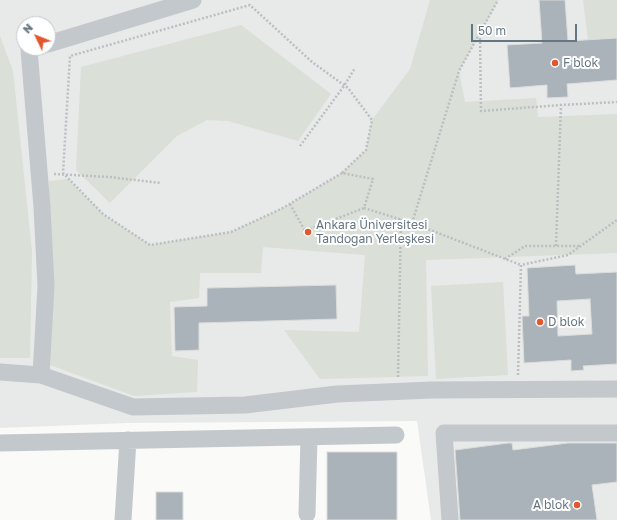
<!DOCTYPE html>
<meta charset="utf-8">
<style>
body{margin:0}
#map{position:relative;width:617px;height:520px;overflow:hidden;background:#fafaf8;font-family:"Golos Text",sans-serif}
canvas{display:block}
.north{position:absolute;left:16px;top:16px;width:40px;height:40px;box-sizing:border-box;background:#fff;border:1px solid #c1c8cd;border-radius:50%;rotate:313deg;font-size:11px;font-weight:700;line-height:16px;text-align:center;color:#657683}
.north::after{content:'';display:block;margin:auto;width:14px;height:18px;background:#e4572e;clip-path:polygon(50% 0,100% 100%,50% 72%,0 100%)}
.scale{position:absolute;left:471px;top:24px;width:106px;height:18px;box-sizing:border-box;border:2px solid #657683;border-top:0;padding-left:5px;font-size:12px;line-height:14px;white-space:nowrap;color:#657683;-webkit-text-stroke:3px #fff;paint-order:stroke}
</style>
<div id="map">
<canvas width="617" height="520"></canvas>
<div class="north">N</div>
<div class="scale">50 m</div>
</div>
<script>
const c = document.querySelector('canvas').getContext('2d');
c.lineJoin = 'round';
function paint(path, color) { c.fillStyle = color; c.fill(path, 'evenodd'); }
const toPath = rows => new Path2D(rows.map(r => 'M' + r).join(''));
function trace(path, color, width, dash) { c.strokeStyle = color; c.lineWidth = width; c.lineCap = dash ? 'butt' : 'round'; c.setLineDash(dash || []); c.stroke(path); }
function write(font, color, halo, rows, align = 'center') {
  c.font = font + ' "Golos Text",sans-serif'; c.lineWidth = 4; c.setLineDash([]); c.textBaseline = 'middle'; c.strokeStyle = halo; c.fillStyle = color; for (const [text, x, y, turn = 0] of rows) {
    c.save(); c.translate(x, y); c.rotate((+turn || 0) * Math.PI / 180); c.textAlign = isNaN(turn) ? turn : align; if (halo) c.strokeText(text, 0, 0); c.fillText(text, 0, 0); c.restore();
  }
}
paint(toPath([
 [0,0,617,0,617,520,431,520,417,421,128,423,0,428],
 [24,24,48,24,48,48,24,48]
]), '#e8e9e9');
paint(toPath([
 [430,0,498,0,459,71,465,102,536,98,538,117,617,114,617,253,426,260,428,376,320,379,284,330,359,332,365,255,263,247,261,273,200,273,199,298,170,302,172,356,198,360,197,392,134,396,50,365,49,181,68,179,103,214,150,245,231,232,281,209,342,173,366,150,372,120,410,69],
 [583,0,617,0,617,38,588,40],
 [241,25,331,94,298,141,228,121,207,120,177,136,110,203,76,170,81,67],
 [0,36,13,71,32,251,30,358,0,358],
 [503,282,508,375,436,379,431,286]
]), '#dadfd7');
const building = toPath([
 [539,0,565,0,568,41,617,38,617,80,567,84,568,97,547,98,547,85,510,88,507,45,542,43,539,0],
 [575,265,576,274,617,272,617,364,583,366,584,370,571,371,571,360,524,363,522,316,529,316,527,268,575,265],
 [590,299,592,334,558,336,557,301,590,299],
 [336,285,337,319,199,323,199,350,175,351,174,307,207,306,207,288,336,285],
 [508,443,512,443,513,450,568,443,617,443,617,482,592,485,597,520,460,520,455,450,508,443],
 [327,452,397,452,397,520,327,520,327,452],
 [156,492,183,492,183,520,156,520,156,492]
]);
paint(building, '#aab3b9');
trace(building, '#dcdcda', 1);
trace(toPath([
 [480,34,481,111,561,105],
 [300,146,344,86,355,68],
 [342,173,281,209,231,232,150,245,103,214,63,173,70,56,250,5,312,62,348,88,372,120,366,150,342,173,373,179,364,208,412,223,521,265],
 [54,174,109,177,161,183],
 [290,204,305,231,364,208],
 [412,223,459,71,498,0],
 [556,246,561,105,617,102],
 [505,259,525,246,581,246],
 [518,375,521,265,568,255,617,220],
 [398,377,401,219]
]), '#bbbfc2', 2.5, [2, 2]);
trace(toPath([
 [48,44,193,0],
 [34,48,29,50,42,207,46,286,41,375],
 [0,372,41,375,133,407,245,405,337,394,432,390,617,389],
 [0,443,396,435],
 [307,514,309,437],
 [123,520,128,440],
 [450,520,444,433,617,433]
]), '#c3c8cc', 17);
for (const [x, y, r, color] of [
 [555,63,4,"#e4572e"],
 [308,232,4,"#e4572e"],
 [540,322,4,"#e4572e"],
 [577,505,4,"#e4572e"]
]) { const dot = new Path2D(); dot.arc(x, y, r, 0, 2 * Math.PI); c.fillStyle = color; c.fill(dot); trace(dot, '#fff', 1.5); }
write('12px', '#657683', '#fff', [
 ["F blok",563,63],
 ["Ankara Üniversitesi",316,225],
 ["Tandoğan Yerleşkesi",316,239],
 ["D blok",548,322],
 ["A blok",569,505,"right"]
], 'left');
</script>
